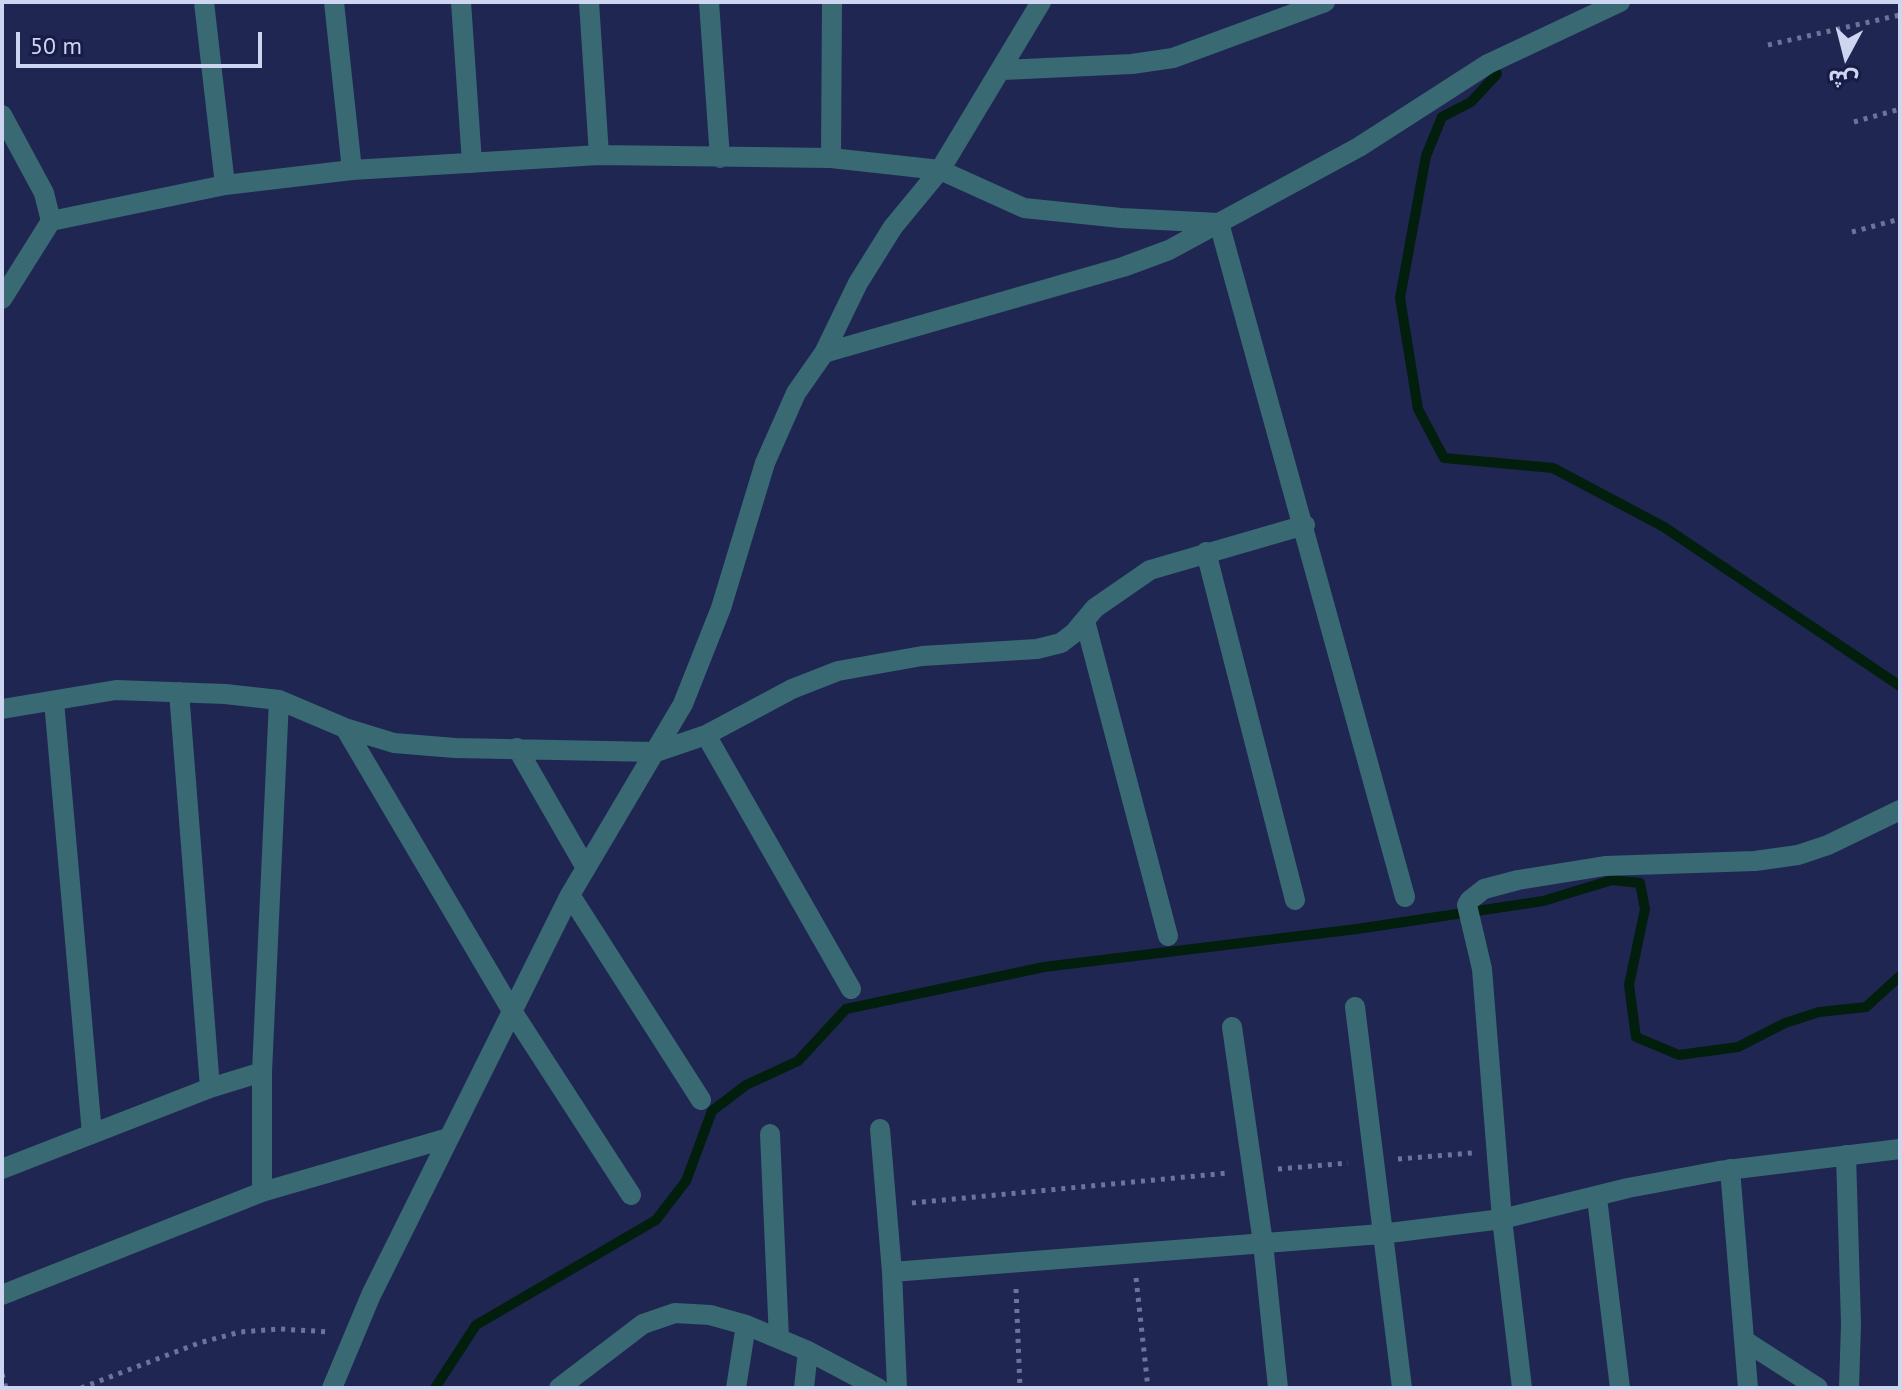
<!DOCTYPE html>
<meta charset="utf-8">
<style>
body{margin:0}
#map{position:relative;width:1902px;height:1390px;overflow:hidden;background:#202652;font-family:"PT Sans","Noto Sans Arabic",sans-serif}
canvas{display:block}
.frame{position:absolute;inset:0;border:4px solid #ced5f1;pointer-events:none}
.north{position:absolute;left:1806px;top:16px;width:80px;height:80px;-webkit-text-stroke:6px #171c46;paint-order:stroke;rotate:187deg;font-size:22px;font-weight:700;line-height:32px;text-align:center;color:#ced5f1}
.north::after{content:'';display:block;margin:auto;width:28px;height:36px;background:#ced5f1;clip-path:polygon(50% 0,100% 100%,50% 72%,0 100%)}
.scale{position:absolute;left:16px;top:32px;width:246px;height:36px;box-sizing:border-box;border:4px solid #ced5f1;border-top:0;padding-left:10px;font-size:24px;line-height:28px;white-space:nowrap;color:#ced5f1;-webkit-text-stroke:6px #171c46;paint-order:stroke}
</style>
<div id="map">
<canvas width="1902" height="1390"></canvas>
<div class="frame"></div>
<div class="north">ش</div>
<div class="scale">50 m</div>
</div>
<script>
const c = document.querySelector('canvas').getContext('2d');
c.lineJoin = 'round';
const toPath = rows => new Path2D(rows.map(r => 'M' + r).join(''));
function trace(path, color, width, dash) { c.strokeStyle = color; c.lineWidth = width; c.lineCap = dash ? 'butt' : 'round'; c.setLineDash(dash || []); c.stroke(path); }
trace(toPath([
 [1497,74,1471,102,1442,117,1426,156,1400,298,1418,409,1444,458,1553,468,1664,527,1900,686],
 [435,1388,476,1325,656,1220,686,1181,712,1111,746,1085,798,1061,846,1009,1044,967,1357,929,1543,901,1612,880,1640,883,1645,909,1629,985,1636,1037,1679,1055,1738,1047,1785,1023,1819,1012,1866,1007,1900,976]
]), '#021e0d', 10);
trace(toPath([
 [1768,45,1900,15],
 [1854,122,1900,109],
 [1852,232,1900,219],
 [1398,1159,1472,1153],
 [1278,1169,1348,1163],
 [912,1203,1228,1173],
 [1136,1278,1148,1388],
 [1016,1289,1020,1388],
 [2,1374,6,1388],
 [81,1388,199,1343,240,1332,280,1329,330,1332]
]), '#6e7499', 5, [4, 6]);
trace(toPath([
 [204,2,225,185],
 [334,2,352,170],
 [461,2,472,163],
 [589,2,599,155],
 [709,2,720,158],
 [1003,70,1132,64,1173,58,1325,2],
 [2,115,44,193,51,221,2,299],
 [831,158,832,2],
 [51,221,225,185,352,170,599,155,831,158,940,170,1024,208,1121,218,1219,223,1405,897],
 [824,353,1123,267,1169,250,1359,147,1488,64,1620,2],
 [1206,552,1295,900],
 [1085,621,1168,936],
 [179,692,210,1088],
 [54,701,92,1134],
 [2,709,116,690,225,694,279,700,345,728,394,743,455,748,656,752,706,735,792,689,838,671,922,656,1037,649,1061,643,1074,633,1095,608,1150,570,1305,525],
 [345,728,512,1011,631,1195],
 [706,735,851,989],
 [517,748,586,868],
 [570,895,701,1100],
 [1355,1007,1402,1388],
 [1232,1027,1263,1243,1278,1388],
 [262,1072,279,700],
 [880,1129,892,1272],
 [770,1134,779,1339],
 [1846,1155,1851,1324,1849,1388],
 [2,1169,210,1088,262,1072,262,1192],
 [1730,1169,1748,1388],
 [1597,1198,1620,1388],
 [2,1295,262,1192,448,1138],
 [1745,1341,1818,1388],
 [332,1388,371,1295,570,895,683,704,721,608,765,463,796,393,824,353,858,283,893,227,940,170,1041,2],
 [559,1388,643,1324,675,1313,710,1315,746,1325,808,1351,878,1388],
 [736,1388,746,1325],
 [804,1388,808,1351],
 [897,1388,892,1272,1381,1234,1502,1219,1628,1188,1719,1171,1900,1149],
 [1522,1388,1502,1219,1482,969,1467,905,1470,900,1484,889,1518,880,1605,866,1755,861,1798,855,1828,845,1900,810]
]), '#396973', 20);
</script>
